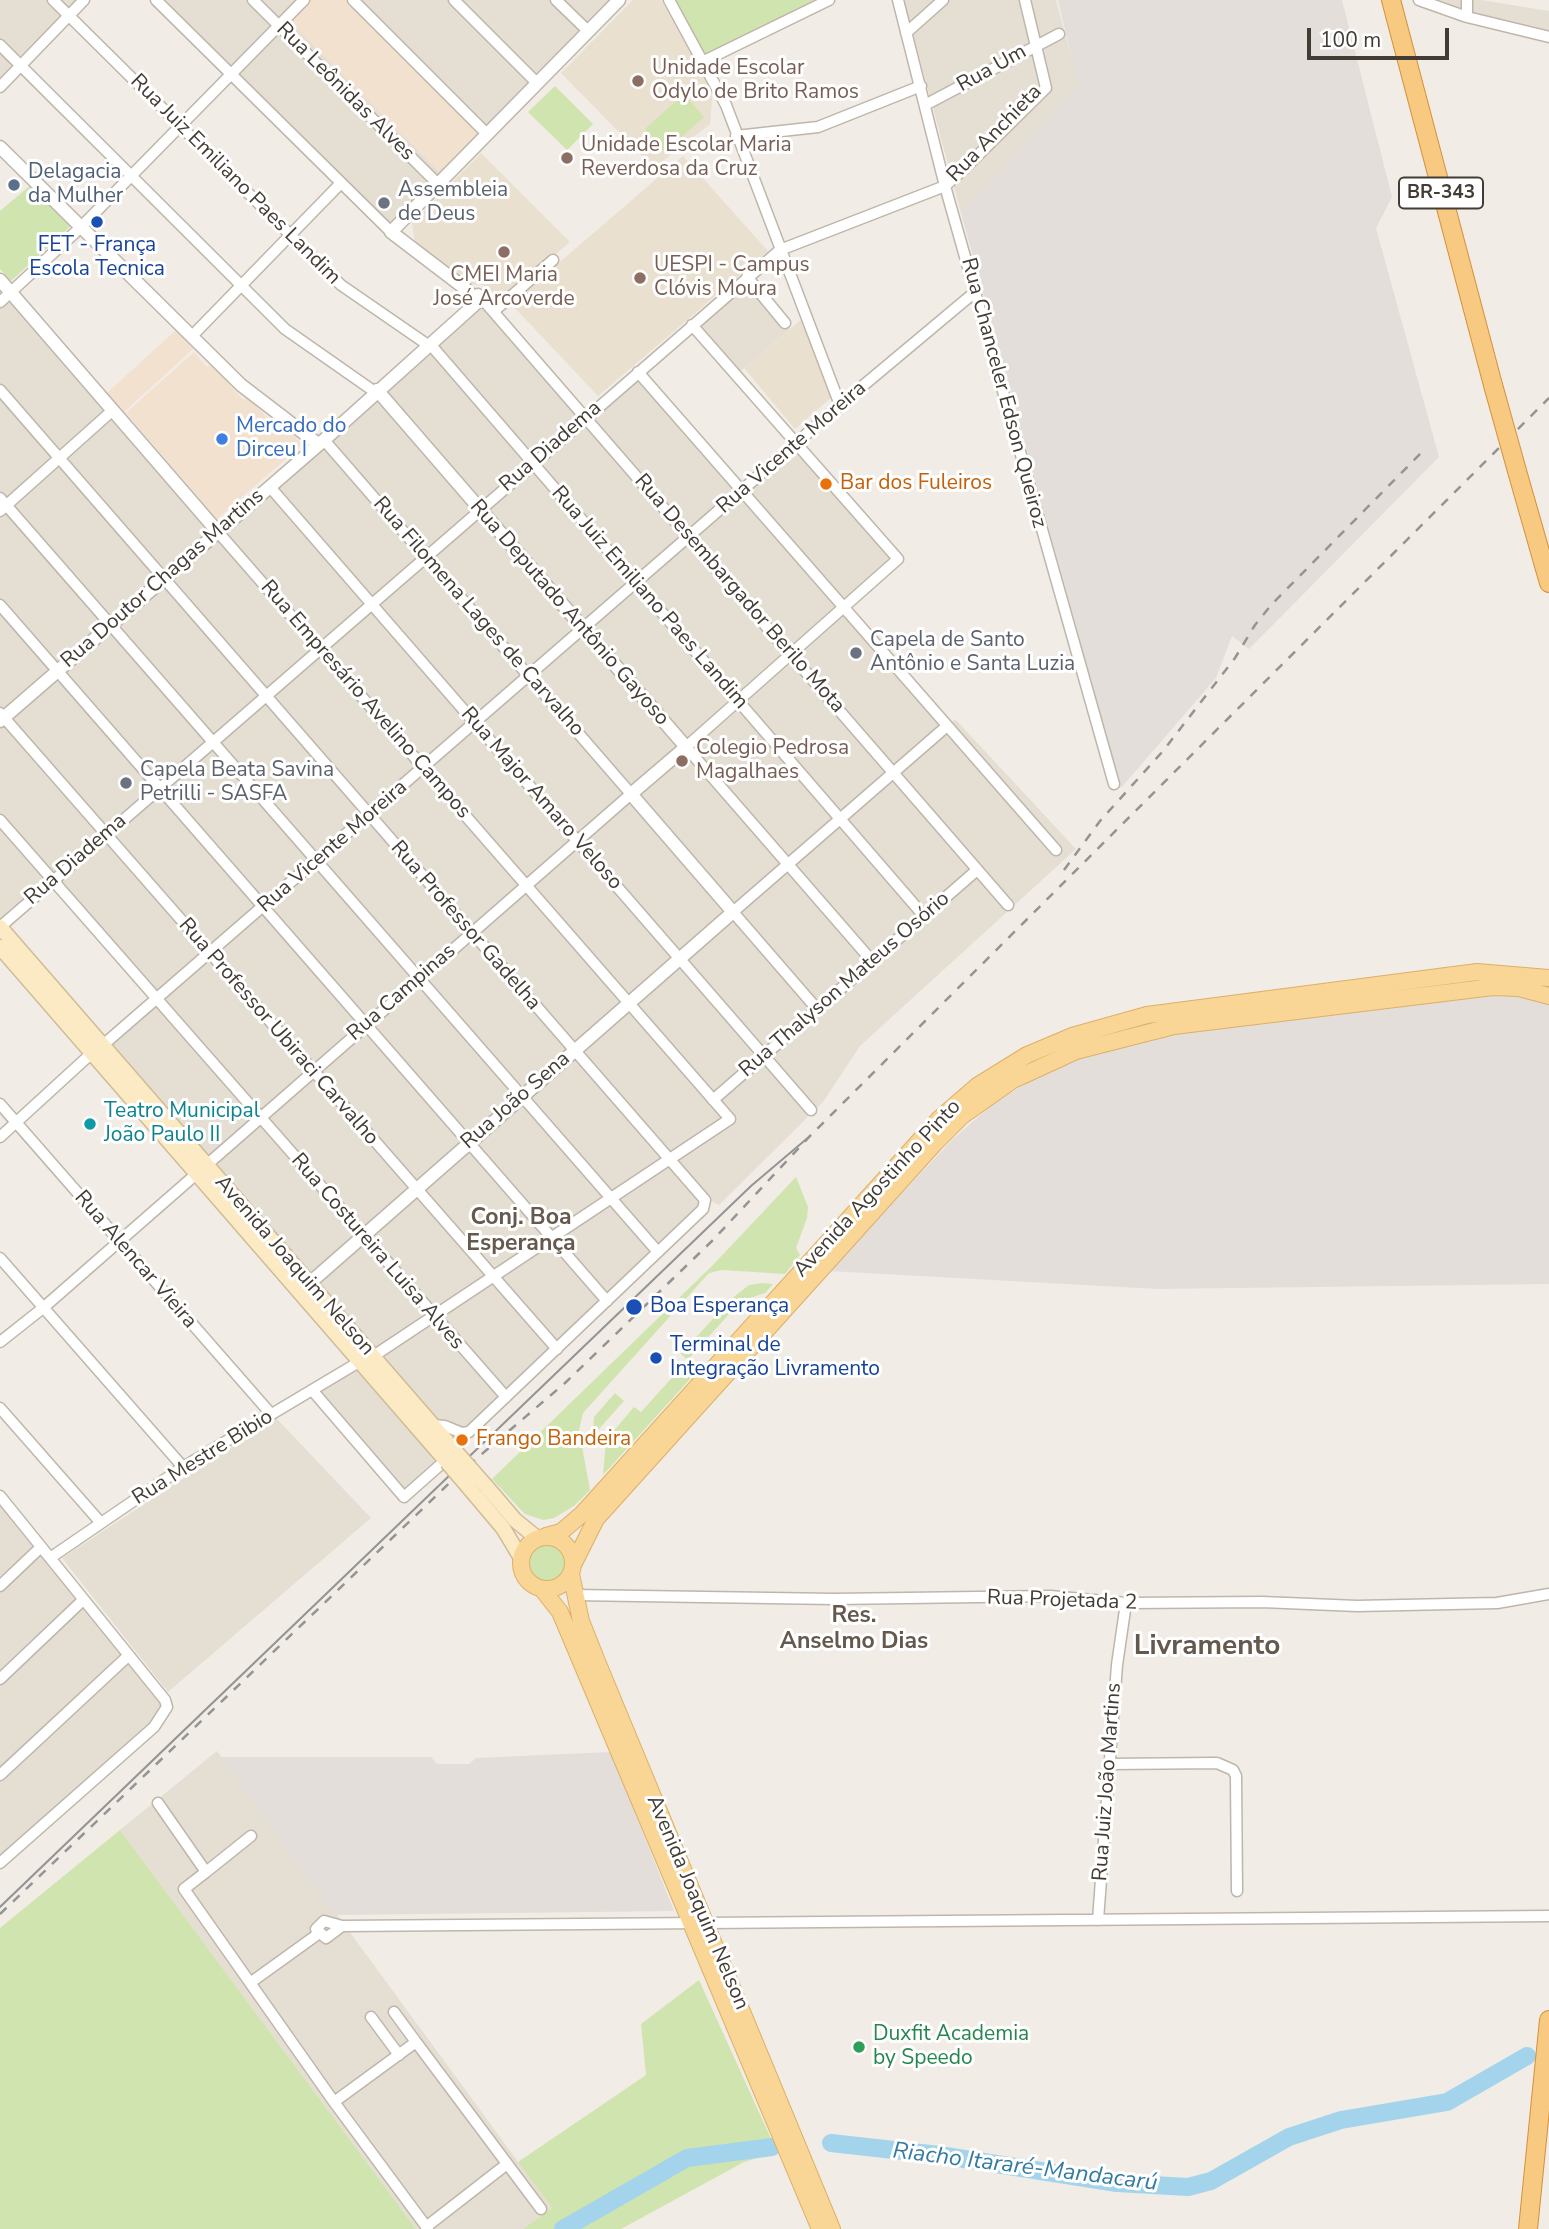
<!DOCTYPE html>
<meta charset="utf-8">
<style>
body{margin:0}
#map{position:relative;width:1549px;height:2229px;overflow:hidden;background:#f1ece5;font-family:"Nunito Sans",sans-serif}
canvas{display:block}
.scale{position:absolute;left:1307px;top:28px;width:142px;height:32px;box-sizing:border-box;border:4px solid #433c35;border-top:0;padding-left:9px;font-size:21px;line-height:24px;white-space:nowrap;color:#433c35;-webkit-text-stroke:5px #fff;paint-order:stroke}
</style>
<div id="map">
<canvas width="1549" height="2229"></canvas>
<div class="scale">100 m</div>
</div>
<script>
const c = document.querySelector('canvas').getContext('2d');
c.lineJoin = 'round';
function paint(path, color) { c.fillStyle = color; c.fill(path, 'evenodd'); }
const toPath = rows => new Path2D(rows.map(r => 'M' + r).join(''));
function trace(path, color, width, dash) { c.strokeStyle = color; c.lineWidth = width; c.lineCap = dash ? 'butt' : 'round'; c.setLineDash(dash || []); c.stroke(path); }
function write(font, color, halo, rows, align = 'center') {
  c.font = font + ' "Nunito Sans",sans-serif'; c.lineWidth = 6; c.setLineDash([]); c.textBaseline = 'middle'; c.strokeStyle = halo; c.fillStyle = color; for (const [text, x, y, turn = 0] of rows) {
    c.save(); c.translate(x, y); c.rotate((+turn || 0) * Math.PI / 180); c.textAlign = isNaN(turn) ? turn : align; if (halo) c.strokeText(text, 0, 0); c.fillText(text, 0, 0); c.restore();
  }
}
paint(toPath([
 [0,0,84,0,0,87],
 [156,0,619,0,391,232],
 [904,0,1056,0,1079,85,961,213],
 [1423,0,1481,0,1549,11,1549,40,1426,9],
 [747,277,790,329,736,375,692,325],
 [0,280,218,532,482,298,585,416,638,372,742,491,796,444,898,559,844,607,948,725,955,719,1076,849,860,1046,823,1102,719,1205,704,1197,705,1200,469,1432,432,1425,103,1045,156,999,53,881,0,927],
 [359,1362,447,1462,404,1497,312,1390],
 [276,1418,371,1518,168,1692,62,1558],
 [0,1496,165,1700,166,1713,0,1863],
 [217,1751,552,2208,523,2229,416,2229,120,1830]
]), '#e5ded3');
paint(toPath([
 [312,0,346,0,478,134,439,172,290,22],
 [176,330,193,349,124,412,107,393],
 [194,352,207,367,211,363,243,400,247,397,282,432,287,428,302,445,217,519,126,413]
]), '#f3e1d0');
paint(toPath([
 [1058,0,1342,0,1392,197,1376,228,1439,457,1249,649,1232,636,1216,678,1121,788,961,213,1078,85],
 [1521,993,1549,1005,1549,1284,1158,1289,829,1271,952,1140,994,1103,1045,1072,1079,1058,1178,1030],
 [611,1752,674,1911,334,1915,221,1757,431,1757,437,1764,469,1764,476,1758]
]), '#e3deda');
paint(toPath([
 [633,0,661,0,713,88,710,124,654,168,561,73],
 [481,153,570,242,499,303,482,285,470,284,415,242,412,223],
 [683,156,768,251,598,396,511,304],
 [802,319,832,397,795,429,744,368]
]), '#eae0cf');
paint(toPath([
 [675,0,816,0,706,56],
 [555,86,593,124,567,150,528,112],
 [684,94,704,117,665,152,645,129],
 [33,183,73,224,11,281,0,269,0,211],
 [796,1177,808,1207,807,1218,796,1248,800,1255,789,1269,785,1274,722,1270,709,1273,583,1413,579,1430,590,1490,574,1506,554,1518,543,1520,525,1514,492,1479,712,1266],
 [762,1283,773,1284,765,1293,741,1301,691,1356,690,1379,603,1475,606,1440,634,1407,641,1412,688,1360,681,1354,731,1299,749,1285],
 [615,1393,624,1401,598,1430,593,1431,594,1417],
 '524 1562a22 22 0 1 1 44 0a22 22 0 1 1-44 0Z',
 [120,1830,416,2229,0,2229,0,1928],
 [699,1980,777,2152,744,2162,621,2229,523,2229,552,2208,518,2162,646,2075,641,2024]
]), '#d0e4af');
trace(toPath([
 [831,2143,939,2155,1117,2183,1188,2187,1211,2181,1289,2137,1341,2120,1447,2102,1527,2056],
 [563,2229,687,2158,772,2147]
]), '#a3d4ec', 18);
const minor = toPath([
 [53,0,341,285,428,345],
 [156,0,391,232],
 [253,0,438,184],
 [353,0,487,134],
 [454,0,537,83],
 [556,0,588,31],
 [669,0,726,105,840,405],
 [898,0,945,186,1114,784],
 [1419,0,1467,17,1549,37],
 [1467,17,1467,0],
 [906,33,943,0],
 [0,45,285,329,375,392],
 [704,61,829,0],
 [0,87,84,0],
 [925,105,1059,34],
 [736,136,818,127,921,86],
 [747,277,785,323],
 [478,294,1008,905],
 [0,302,80,228,304,0],
 [494,311,553,260],
 [692,325,898,559,686,747,872,961],
 [192,336,341,183],
 [430,344,924,916],
 [638,372,1056,850],
 [0,390,705,1200,703,1209,469,1432,462,1433,445,1426,432,1425],
 [270,487,811,1110],
 [0,498,658,1252],
 [0,511,113,410],
 [218,532,730,1119,372,1357],
 [0,605,607,1301],
 [0,713,557,1349],
 [0,820,506,1397],
 [0,927,780,250,945,186,965,168,1046,88,1025,0],
 [817,1009,733,912,947,726],
 [103,1045,840,405,975,292],
 [713,1100,977,870],
 [0,1104,271,1414],
 [0,1137,93,1052],
 [0,1258,183,1467],
 [0,1342,43,1308,631,794,324,440],
 [312,1390,404,1497,439,1466],
 [0,1408,101,1523],
 [0,1496,165,1700,167,1707,154,1727,0,1863],
 [50,1558,183,1467,359,1362],
 [0,1586,41,1547],
 [574,1595,834,1599,1050,1596,1126,1603,1262,1602,1357,1606,1497,1603,1549,1594],
 [0,1679,82,1601],
 [1110,1764,1217,1763,1233,1770,1236,1776,1237,1891],
 [0,1775,128,1656],
 [158,1803,206,1872,184,1889,334,2102,416,2042,541,2209],
 [206,1872,251,1836],
 [1098,1920,1117,1665,1126,1603],
 [342,1926,326,1938,316,1929,324,1921,342,1926,1549,1916],
 [250,1983,318,1934],
 [394,2012,416,2042],
 [371,2017,399,2055],
 [334,2102,428,2229],
 [426,2227,507,2164]
]);
const tertiary = toPath([
 [0,147,241,385,318,444],
 [0,280,218,532],
 [477,302,467,290,391,232,619,0],
 [0,721,324,440,482,298],
 [304,1288,733,912,631,794,686,747,377,390]
]);
const secondary = toPath([
 [0,927,457,1453],
 [0,947,447,1462],
 [486,1486,515,1520,537,1538],
 [476,1496,503,1528,521,1558]
]);
const primary = toPath([
 [546,1536,561,1532,582,1514,939,1119,977,1086,1027,1055,1072,1036,1147,1015,1477,972,1549,978],
 '521 1563a26 26 0 1 1 52 0a26 26 0 1 1-52 0Z',
 [573,1565,596,1519,935,1143,962,1116,1013,1080,1076,1051,1174,1026,1493,987,1519,988,1549,996],
 [571,1574,581,1621,596,1659,832,2229],
 [542,1589,560,1612,820,2229]
]);
const trunk = toPath([
 [1391,0,1493,385],
 [1517,471,1549,583],
 [1528,2229,1549,2020]
]);
trace(minor, '#bfb6ab', 13);
trace(tertiary, '#bfb6ab', 15);
trace(secondary, '#cfbc97', 17);
trace(primary, '#ddb067', 18);
trace(trunk, '#d5903b', 20);
trace(minor, '#fff', 10);
trace(tertiary, '#fff', 12);
trace(secondary, '#fceac4', 14);
trace(primary, '#f9d596', 16);
trace(trunk, '#f8c980', 18);
trace(toPath([
 [0,1907,751,1186,810,1136]
]), '#949494', 2);
trace(toPath([
 [1064,870,1100,821,1163,751,1235,658,1255,625,1272,604,1421,453],
 [0,1914,462,1471,565,1383,713,1240,810,1136,1549,398]
]), '#949494', 2.5, [9, 9]);
const secondaryBridge = toPath([
 [457,1453,486,1486],
 [447,1462,476,1496]
]);
const trunkBridge = toPath([
 [1493,385,1517,471]
]);
trace(secondaryBridge, '#cfbc97', 17, []);
trace(trunkBridge, '#d5903b', 20, []);
trace(secondaryBridge, '#fceac4', 14);
trace(trunkBridge, '#f8c980', 18);
for (const [x, y, r, color] of [
 [638,81,7,"#8d6e63"],
 [567,158,7,"#8d6e63"],
 [14,185,7,"#5c6f8a"],
 [384,203,7,"#6b7280"],
 [97,222,7,"#1a4fb4"],
 [504,252,7,"#8d6e63"],
 [640,278,7,"#8d6e63"],
 [222,439,7,"#3f7fe0"],
 [826,484,7,"#e8710a"],
 [856,653,7,"#6b7280"],
 [682,761,7,"#8d6e63"],
 [126,783,7,"#6b7280"],
 [90,1124,7,"#0f9aa8"],
 [634,1307,9,"#1a4fb4"],
 [656,1358,7,"#1a4fb4"],
 [462,1440,7,"#e8710a"],
 [859,2047,7,"#2e9e5b"]
]) { const dot = new Path2D(); dot.arc(x, y, r, 0, 2 * Math.PI); c.fillStyle = color; c.fill(dot); trace(dot, '#fff', 2.5); }
for (const [x, y, w] of [
 [1441,193,84]
]) { const box = new Path2D(); box.roundRect(x - w / 2, y - 15.5, w, 31, 5); c.fillStyle = '#fff'; c.fill(box); trace(box, '#433c35', 2); }
write('bold 19px', '#433c35', null, [
 ["BR-343",1441,193]
]);
write('21px', '#785e54', '#fff', [
 ["Unidade Escolar",652,69],
 ["Odylo de Brito Ramos",652,93],
 ["Unidade Escolar Maria",581,146],
 ["Reverdosa da Cruz",581,170],
 ["UESPI - Campus",654,266],
 ["Clóvis Moura",654,290],
 ["CMEI Maria",504,276,"center"],
 ["José Arcoverde",504,300,"center"],
 ["Colegio Pedrosa",696,749],
 ["Magalhaes",696,773]
], 'left');
write('21px', '#433c35', '#fff', [
 ["Rua Um",992,69,-29],
 ["Rua Leônidas Alves",345,92,45],
 ["Rua Anchieta",995,134,-46],
 ["Rua Juiz Emiliano Paes Landim",235,180,45],
 ["Rua Chanceler Edson Queiroz",1003,393,75],
 ["Rua Diadema",551,447,-41],
 ["Rua Vicente Moreira",792,448,-41],
 ["Rua Doutor Chagas Martins",163,579,-41],
 ["Rua Desembargador Berilo Mota",739,594,49],
 ["Rua Juiz Emiliano Paes Landim",649,598,49],
 ["Rua Deputado Antônio Gayoso",569,613,49],
 ["Rua Filomena Lages de Carvalho",478,617,49],
 ["Rua Empresário Avelino Campos",365,700,49],
 ["Rua Major Amaro Veloso",541,799,49],
 ["Rua Vicente Moreira",333,847,-41],
 ["Rua Diadema",76,860,-41],
 ["Rua Professor Gadelha",465,926,49],
 ["Rua Thalyson Mateus Osório",845,985,-41],
 ["Rua Campinas",402,993,-41],
 ["Rua Professor Ubiraci Carvalho",278,1032,49],
 ["Rua João Sena",516,1101,-41],
 ["Avenida Agostinho Pinto",878,1189,-47],
 ["Rua Costureira Luisa Alves",377,1252,49],
 ["Rua Alencar Vieira",135,1260,49],
 ["Avenida Joaquim Nelson",294,1266,49],
 ["Rua Mestre Bibio",203,1458,-32],
 ["Rua Projetada 2",1062,1601,2],
 ["Rua Juiz João Martins",1108,1782,-86],
 ["Avenida Joaquim Nelson",697,1903,67]
]);
write('21px', '#4e5e75', '#fff', [
 ["Delagacia",28,173],
 ["da Mulher",28,197]
], 'left');
write('21px', '#5b616d', '#fff', [
 ["Assembleia",398,191],
 ["de Deus",398,215],
 ["Capela de Santo",870,641],
 ["Antônio e Santa Luzia",870,665],
 ["Capela Beata Savina",140,771],
 ["Petrilli - SASFA",140,795]
], 'left');
write('21px', '#164399', '#fff', [
 ["FET - França",97,246,"center"],
 ["Escola Tecnica",97,270,"center"],
 ["Boa Esperança",650,1307],
 ["Terminal de",670,1346],
 ["Integração Livramento",670,1370]
], 'left');
write('21px', '#366cbe', '#fff', [
 ["Mercado do",236,427],
 ["Dirceu I",236,451]
], 'left');
write('21px', '#c56008', '#fff', [
 ["Bar dos Fuleiros",840,484],
 ["Frango Bandeira",476,1440]
], 'left');
write('21px', '#0d838f', '#fff', [
 ["Teatro Municipal",104,1112],
 ["João Paulo II",104,1136]
], 'left');
write('21px', '#27864d', '#fff', [
 ["Duxfit Academia",873,2035],
 ["by Speedo",873,2059]
], 'left');
write('bold 23px', '#65594d', '#fff', [
 ["Conj. Boa",521,1218],
 ["Esperança",521,1244],
 ["Res.",854,1616],
 ["Anselmo Dias",854,1642]
]);
write('italic 23px', '#327ba1', '#fff', [
 ["Riacho Itararé-Mandacarú",1025,2168,7]
]);
write('bold 28px', '#65594d', '#fff', [
 ["Livramento",1207,1647]
]);
</script>
